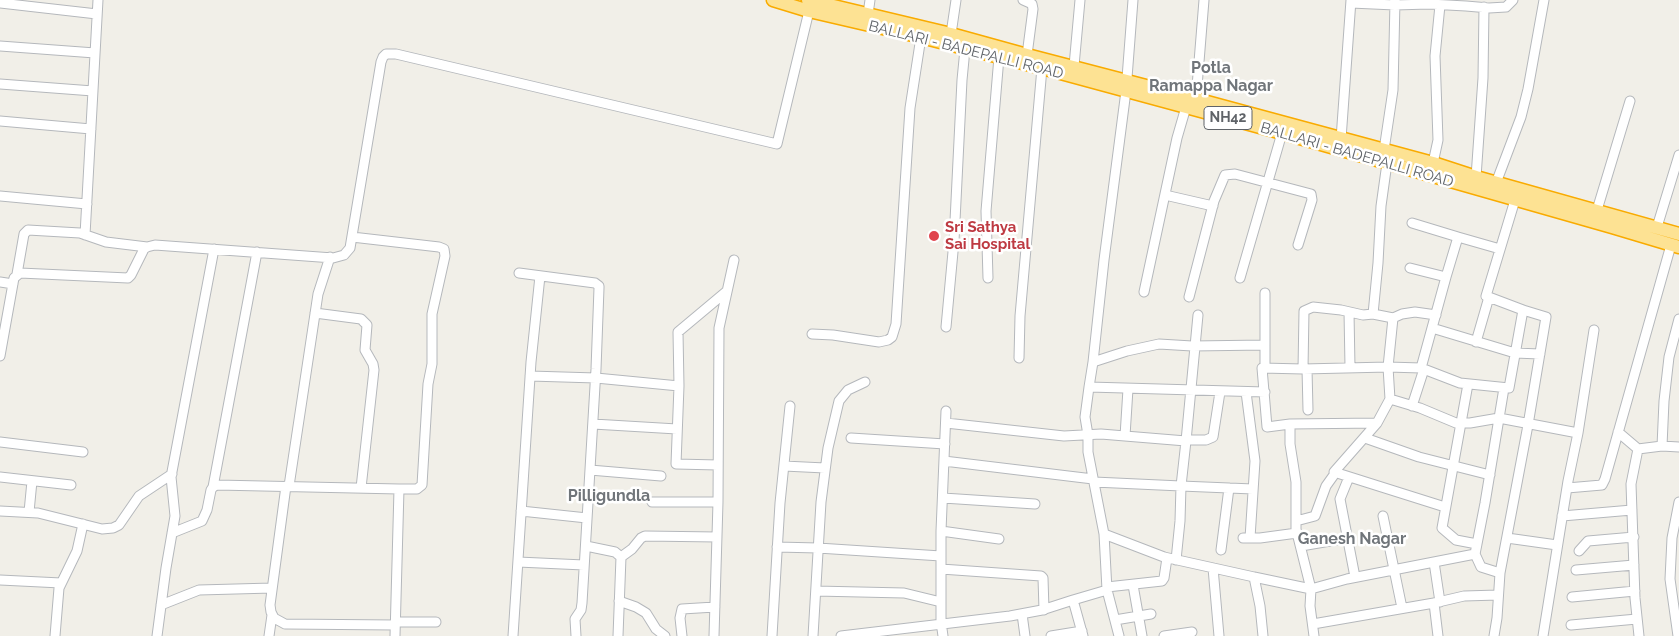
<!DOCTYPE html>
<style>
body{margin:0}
canvas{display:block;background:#f1efe8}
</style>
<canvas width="1679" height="636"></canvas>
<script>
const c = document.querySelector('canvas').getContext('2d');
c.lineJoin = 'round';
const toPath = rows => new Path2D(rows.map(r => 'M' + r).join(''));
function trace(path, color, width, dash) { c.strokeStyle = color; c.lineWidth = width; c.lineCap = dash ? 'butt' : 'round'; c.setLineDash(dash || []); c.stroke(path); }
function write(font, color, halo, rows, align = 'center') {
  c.font = font + ' Raleway,sans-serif'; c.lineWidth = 5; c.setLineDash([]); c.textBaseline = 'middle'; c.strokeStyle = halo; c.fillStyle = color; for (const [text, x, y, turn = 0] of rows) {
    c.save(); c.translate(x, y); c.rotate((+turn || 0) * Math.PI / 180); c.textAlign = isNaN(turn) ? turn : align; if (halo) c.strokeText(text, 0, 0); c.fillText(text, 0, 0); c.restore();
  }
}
const minor = toPath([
 [1023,0,1032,4,1033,9,1027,55],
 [0,3,97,14],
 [1351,3,1395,5,1429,4,1466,6,1489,8,1506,7,1513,0],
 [868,14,870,0],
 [951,34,956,0],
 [0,46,95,53],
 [1074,66,1080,0],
 [0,84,93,91],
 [1196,99,1204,0],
 [0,121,91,129],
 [1341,139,1351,0],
 [1384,150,1393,90,1395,1],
 [1387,163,1381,206,1378,263,1373,314,1393,318,1388,367,1390,399,1377,423,1334,472,1445,507],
 [1433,163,1438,140,1435,56,1440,5],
 [1476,177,1483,78,1484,7],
 [1496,183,1521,117,1528,89,1544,0],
 [1165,195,1213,206],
 [0,196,87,204],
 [1597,210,1630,101],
 [1412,223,1458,237],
 [1657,227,1679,155],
 [85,235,98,0],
 [1410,268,1446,277,1458,237,1500,249],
 [519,273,595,283,599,286,599,288,596,369,582,603,581,610,575,619,576,636],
 [17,274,24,234,28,230,80,233,106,242,147,247],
 [988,278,986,211,999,57],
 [1240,278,1282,133],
 [0,282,13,284],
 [1144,292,1177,138,1186,107],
 [1265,293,1265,368],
 [1189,297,1214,201,1225,175,1235,174,1311,194,1312,200,1298,245],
 [1349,312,1350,367],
 [315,313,361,319,367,325,365,350,373,364,374,370,361,488],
 [1373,314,1363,315,1341,310,1313,307,1304,311,1303,369,1388,367,1421,368,1460,383,1509,388,1523,310,1486,296,1515,200],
 [1393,318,1402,314,1415,312,1436,315],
 [1679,319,1669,357,1664,401,1662,446,1679,447],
 [946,327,954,241,962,80,965,49],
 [1432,328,1515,353,1540,354],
 [812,334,833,335,879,342,888,340,892,337,896,324,910,108,921,37],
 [1476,342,1489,297],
 [0,356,14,278,20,273,128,278,131,275,144,249,147,247,155,245,333,258,344,255,350,248,381,62,383,57,386,54,396,54,777,144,809,11],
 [1019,358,1020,316,1042,68],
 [1093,362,1127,351,1159,344,1192,346,1265,345],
 [1421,368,1446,277],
 [1307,369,1308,410],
 [530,376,596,378,679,386],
 [1468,384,1442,528,1456,540,1477,544,1475,554,1481,567,1500,573,1497,618,1494,636],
 [1089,387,1265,392],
 [1246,392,1255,461,1250,538],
 [1390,399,1420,408,1456,423,1470,423,1499,418,1578,433,1568,481,1543,636],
 [1412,406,1424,369],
 [946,423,1064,436,1101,434,1125,436,1128,389],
 [593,424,677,429],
 [1290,424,1267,427,1262,368,1303,369],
 [1618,432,1638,449],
 [1578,433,1594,330],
 [851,438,945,444],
 [1365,438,1419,457,1490,475],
 [1186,440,1206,440,1213,437,1220,392],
 [1186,441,1198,315],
 [0,442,83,452],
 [944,461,1093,479],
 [718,465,676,464,679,386,678,332,727,291],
 [784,466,825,468],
 [590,470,661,476],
 [0,477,71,485],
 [1349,477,1340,499,1355,577],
 [1094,482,1181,486,1186,441,1125,436],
 [286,486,270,605,271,612,274,618,285,624,395,625],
 [289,486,318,294,330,257],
 [213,487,257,252],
 [1567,488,1602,485,1605,479,1671,245],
 [943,498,1035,504],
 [652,502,718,502],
 [0,511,38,513,102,529,113,528,119,525,139,496,172,474],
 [521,511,587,518],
 [29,512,32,481],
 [1383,516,1402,608],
 [1562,516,1632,510],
 [1296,521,1315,516,1326,486,1336,472],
 [941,531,999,539],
 [172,533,202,521,207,510,211,490,213,487,217,485,399,489,417,489,422,485,428,384,432,364,432,314,445,256,444,249,439,247,352,237],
 [1104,534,1164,557,1254,577],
 [1243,538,1260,538,1297,533],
 [1507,538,1557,545],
 [1477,544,1485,503,1504,388],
 [586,546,615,552,621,557,618,636],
 [1301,546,1348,538],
 [777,547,818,548,941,556],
 [1221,550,1229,488],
 [1579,551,1588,541,1634,537],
 [621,557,632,549,641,538,645,536,717,537],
 [1176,560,1180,521,1181,486,1253,489],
 [518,562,584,565],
 [1434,562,1440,602],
 [1213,568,1219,636],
 [941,569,1041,576,1043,578,1044,610],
 [1576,570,1634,565],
 [1500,573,1528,425,1546,317,1523,310],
 [0,580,61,583],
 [1133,585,1142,636],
 [1107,587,1162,581,1164,578,1167,558],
 [816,591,904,593,941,602],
 [1572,597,1635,591],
 [619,601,636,607,646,613,656,629,665,636],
 [161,605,199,590,272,588],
 [1022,614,1025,636],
 [1115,620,1151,614],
 [395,622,436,622],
 [1313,624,1434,603],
 [1571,625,1637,619],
 [55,636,59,588,77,551,83,524],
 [157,636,166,568,175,516,171,477,214,249],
 [269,636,272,615],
 [395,636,399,489],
 [513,636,531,362,540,276],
 [682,636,680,618,682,609,715,607],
 [714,636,718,502,719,328,734,260],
 [772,636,780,503,790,406],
 [813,636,821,502,828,448,839,401,848,390,865,382],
 [841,636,1010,616,1042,610,1073,600],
 [943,636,941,622,941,531,946,411],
 [1051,636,1082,631],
 [1083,636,1073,600,1107,590],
 [1119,636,1107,590,1104,534,1088,452,1088,435,1085,417,1089,387,1093,362,1104,260,1126,91,1133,0],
 [1164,636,1192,632],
 [1263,636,1260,606,1254,577,1311,589,1347,579,1475,554],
 [1314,636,1310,606,1311,589,1296,529,1296,482,1290,444,1290,424,1377,423],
 [1438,636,1434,603,1464,596,1498,595],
 [1639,636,1635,598,1631,484,1638,449,1662,446],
 [1678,636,1670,579,1672,538,1679,502]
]);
const highway = toPath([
 [773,0,809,11,921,37,1042,68,1282,133,1612,227,1679,247],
 [808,0,951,34,1027,55,1196,99,1433,163,1476,177,1679,234]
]);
trace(minor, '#b5b8bc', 11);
trace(highway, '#f9ab00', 15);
trace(minor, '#fff', 9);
trace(highway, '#fde293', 12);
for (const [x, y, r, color] of [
 [934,236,6,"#e0444e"]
]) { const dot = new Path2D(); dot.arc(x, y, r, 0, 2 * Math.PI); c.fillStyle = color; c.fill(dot); trace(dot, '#fff', 2); }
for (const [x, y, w] of [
 [1228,118,48]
]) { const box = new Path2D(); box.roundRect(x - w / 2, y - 11.5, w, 23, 4); c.fillStyle = '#fff'; c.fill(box); trace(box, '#5f6368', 1); }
write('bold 14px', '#5f6368', null, [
 ["NH42",1228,118]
]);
write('15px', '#5f6368', '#fff', [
 ["BALLARI - BADEPALLI ROAD",966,50,14],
 ["BALLARI - BADEPALLI ROAD",1357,155,16]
]);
write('bold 15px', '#be3a42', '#fff', [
 ["Sri Sathya",945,227],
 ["Sai Hospital",945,244]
], 'left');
write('bold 16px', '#70757a', '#fff', [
 ["Potla",1211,68],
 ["Ramappa Nagar",1211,86],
 ["Pilligundla",609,496],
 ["Ganesh Nagar",1352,539]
]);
</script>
